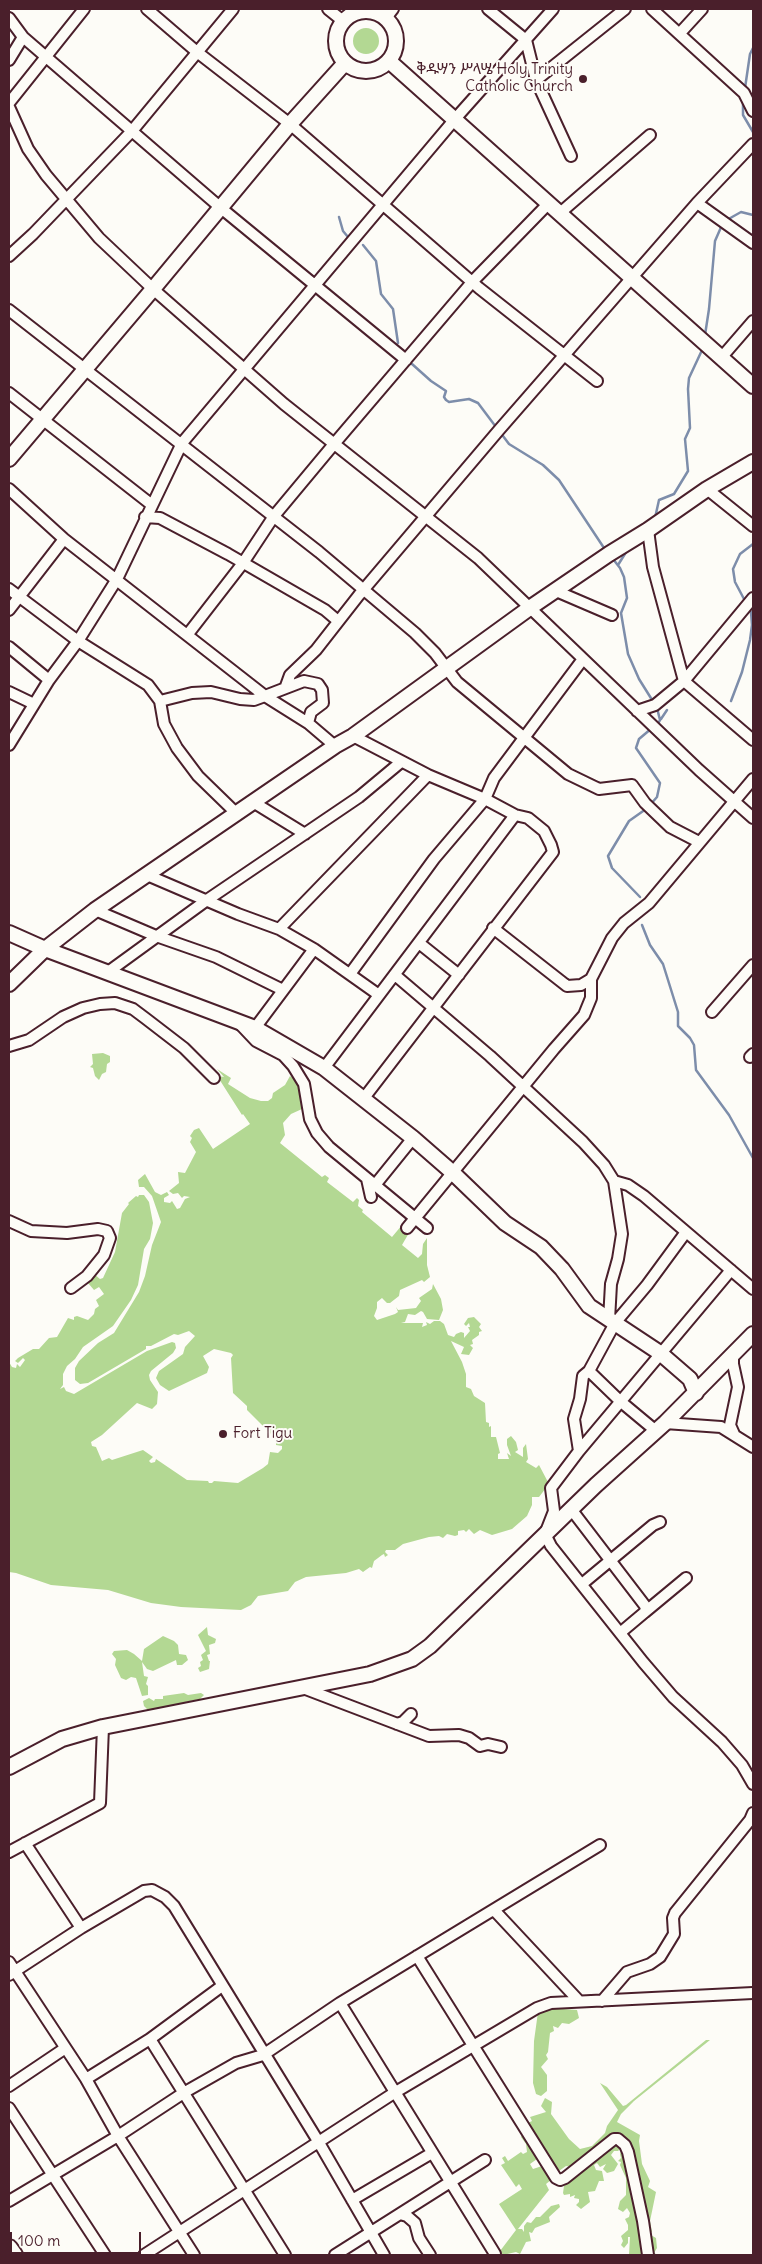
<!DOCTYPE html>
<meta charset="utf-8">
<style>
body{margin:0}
#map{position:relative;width:762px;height:2264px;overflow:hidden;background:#fdfcf7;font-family:Delius,sans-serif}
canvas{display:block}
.frame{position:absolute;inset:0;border:10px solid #4a1f2b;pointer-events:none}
.scale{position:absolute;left:10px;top:2232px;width:131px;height:22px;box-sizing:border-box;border:2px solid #4a1f2b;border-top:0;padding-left:6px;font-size:15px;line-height:18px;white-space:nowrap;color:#4a1f2b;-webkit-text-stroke:4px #fdfcf7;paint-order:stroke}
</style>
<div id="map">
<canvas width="762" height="2264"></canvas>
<div class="frame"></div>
<div class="scale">100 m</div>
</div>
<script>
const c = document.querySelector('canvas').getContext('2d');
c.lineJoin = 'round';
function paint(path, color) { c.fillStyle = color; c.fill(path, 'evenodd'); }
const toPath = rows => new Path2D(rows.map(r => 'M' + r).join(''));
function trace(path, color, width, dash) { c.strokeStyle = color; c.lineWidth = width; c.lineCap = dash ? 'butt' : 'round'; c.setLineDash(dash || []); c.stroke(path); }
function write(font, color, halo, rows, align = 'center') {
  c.font = font + ' Delius,"Noto Sans Ethiopic",sans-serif'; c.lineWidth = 4; c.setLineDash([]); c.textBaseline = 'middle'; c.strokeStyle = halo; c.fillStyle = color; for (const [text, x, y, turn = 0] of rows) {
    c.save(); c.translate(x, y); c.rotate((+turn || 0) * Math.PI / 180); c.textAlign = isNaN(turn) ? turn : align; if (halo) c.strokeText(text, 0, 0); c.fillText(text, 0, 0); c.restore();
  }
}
paint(toPath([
 '353 41a13 13 0 1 1 26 0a13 13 0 1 1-26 0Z',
 [103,1053,110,1056,110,1062,107,1064,106,1072,102,1074,99,1080,95,1076,93,1068,90,1067,93,1064,92,1054],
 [217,1069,231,1078,228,1084,250,1098,261,1101,268,1101,272,1098,273,1093,285,1085,290,1076,297,1081,301,1084,305,1103,302,1109,291,1114,283,1123,285,1135,280,1143,322,1177,325,1175,329,1178,327,1182,353,1202,357,1198,359,1200,358,1206,363,1210,362,1212,392,1237,402,1225,405,1228,413,1226,402,1245,418,1258,422,1254,423,1244,427,1238,427,1265,430,1277,424,1282,422,1280,400,1290,399,1296,390,1303,387,1303,382,1298,377,1302,377,1308,374,1316,377,1320,395,1314,398,1312,396,1307,398,1310,416,1308,421,1301,419,1298,432,1289,433,1284,441,1299,443,1310,439,1320,427,1319,423,1312,421,1311,415,1315,408,1314,405,1322,401,1323,423,1323,422,1327,427,1325,426,1322,430,1324,434,1321,440,1321,444,1324,448,1335,454,1337,456,1334,461,1332,464,1333,464,1338,470,1331,468,1327,470,1327,469,1323,466,1326,464,1324,468,1318,474,1317,481,1324,479,1327,482,1331,479,1332,479,1335,472,1340,473,1344,470,1345,473,1348,469,1355,461,1354,464,1347,451,1341,462,1362,466,1374,466,1387,471,1389,474,1396,485,1403,486,1422,489,1423,489,1427,491,1426,491,1437,496,1437,500,1453,498,1454,498,1459,509,1459,507,1453,511,1456,507,1445,507,1439,511,1436,516,1442,518,1450,515,1452,523,1457,523,1448,526,1444,528,1459,526,1462,536,1468,539,1465,549,1484,539,1497,532,1497,532,1505,527,1516,512,1529,492,1535,480,1530,474,1534,469,1529,466,1532,464,1530,458,1531,458,1535,455,1536,447,1534,443,1538,439,1536,429,1537,403,1544,395,1550,386,1550,385,1552,388,1555,385,1557,384,1554,382,1555,374,1561,372,1568,370,1567,363,1572,359,1569,346,1573,306,1577,295,1582,288,1591,258,1596,251,1605,241,1610,181,1607,151,1603,108,1590,51,1585,16,1573,9,1572,9,1362,12,1367,16,1368,17,1364,20,1367,25,1360,23,1358,18,1363,15,1361,18,1358,33,1349,39,1349,49,1338,57,1337,68,1318,74,1320,74,1317,77,1316,88,1320,94,1314,95,1309,99,1306,96,1300,104,1294,99,1287,94,1290,88,1283,94,1274,100,1279,103,1278,115,1252,122,1213,129,1204,128,1203,136,1196,138,1197,139,1195,144,1195,149,1202,153,1223,150,1239,144,1249,138,1285,131,1300,113,1326,83,1347,75,1359,67,1366,63,1374,63,1385,60,1389,64,1387,66,1391,74,1394,147,1351,172,1342,175,1343,176,1348,173,1353,151,1371,149,1375,150,1380,158,1392,157,1404,152,1409,137,1403,102,1435,91,1442,92,1446,96,1447,102,1461,109,1458,112,1460,143,1450,153,1457,149,1461,151,1463,155,1462,156,1459,187,1480,208,1481,209,1483,212,1483,214,1481,238,1483,263,1468,268,1464,270,1452,278,1453,282,1449,282,1446,276,1445,276,1440,272,1438,271,1434,247,1410,247,1406,233,1393,231,1358,233,1355,231,1353,214,1349,203,1356,209,1367,207,1373,169,1391,160,1385,156,1378,159,1371,183,1354,185,1347,195,1336,189,1331,178,1335,174,1334,151,1346,146,1346,146,1349,88,1383,80,1384,75,1380,75,1368,79,1361,98,1343,114,1333,139,1292,145,1276,152,1245,161,1222,152,1196,144,1187,139,1187,138,1180,145,1174,155,1192,161,1195,167,1192,169,1195,164,1198,164,1202,170,1203,172,1201,177,1209,180,1208,185,1199,190,1197,184,1196,182,1198,178,1193,173,1194,169,1191,179,1183,178,1172,185,1173,196,1152,190,1142,192,1138,190,1136,194,1130,199,1128,213,1149,250,1124,243,1114,242,1115,221,1082,218,1076,224,1077],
 [207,1627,208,1635,216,1639,215,1643,209,1645,210,1654,207,1655,209,1661,210,1661,209,1669,200,1672,198,1668,201,1666,200,1662,203,1660,201,1655,206,1651,198,1635],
 [163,1636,174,1641,178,1645,179,1654,186,1655,188,1660,182,1665,177,1665,176,1660,153,1671,147,1669,142,1662,144,1676,148,1677,146,1684,148,1686,148,1695,142,1696,136,1678,131,1677,126,1680,121,1678,115,1665,116,1659,112,1654,114,1651,127,1650,134,1654,142,1661,144,1649],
 [184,1693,188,1695,201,1693,204,1695,200,1699,148,1710,144,1706,143,1701,149,1698,154,1701,155,1699,163,1699,163,1696],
 [550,2008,577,2010,579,2018,569,2024,562,2023,558,2028,553,2026,554,2031,550,2033,548,2052,546,2055,548,2059,541,2067,547,2075,547,2091,541,2096,536,2094,533,2083,534,2041,538,2012],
 [706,2040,710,2040,634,2101,621,2114,617,2122,640,2135,639,2141,642,2164,650,2181,648,2187,656,2192,650,2221,652,2232,649,2231,649,2234,656,2238,657,2248,654,2253,658,2255,629,2255,630,2237,628,2237,628,2243,624,2248,621,2245,623,2241,621,2236,628,2230,628,2225,625,2219,629,2217,630,2213,627,2208,623,2212,618,2209,620,2201,626,2195,626,2178,620,2165,621,2162,618,2161,621,2158,620,2154,622,2149,621,2148,618,2151,614,2151,611,2155,618,2164,614,2171,607,2173,603,2169,606,2164,600,2167,597,2163,594,2165,596,2170,602,2171,604,2181,599,2181,595,2191,588,2192,590,2202,581,2209,576,2205,579,2202,579,2199,574,2198,575,2195,570,2197,570,2194,564,2195,563,2193,564,2186,567,2184,565,2180,572,2167,566,2166,559,2171,528,2123,532,2121,530,2117,546,2112,541,2106,545,2098,552,2102,551,2114,569,2139,580,2149,592,2146,605,2133,607,2126,618,2110,600,2083,607,2087,623,2106,626,2105],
 [522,2135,537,2159,530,2164,533,2169,542,2166,551,2180,546,2184,549,2190,518,2229,522,2229,524,2232,524,2226,527,2222,531,2223,536,2217,540,2217,551,2206,559,2204,560,2207,549,2217,550,2222,535,2228,532,2233,529,2232,531,2241,526,2242,520,2254,516,2252,503,2255,500,2251,516,2230,499,2204,522,2189,519,2184,516,2187,501,2165,505,2163,502,2158,505,2156,508,2161,521,2152,523,2154,527,2152,526,2144,521,2137]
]), '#b3d893');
trace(toPath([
 [745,88,750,54,753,48],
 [743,98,743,115,753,132],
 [339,217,343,231,348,237],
 [725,221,741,212,753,215],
 [363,245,376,261,381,294,393,309,398,343],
 [705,335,709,309,715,241,722,225],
 [412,364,431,381,446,391,444,397,446,400,449,402,469,399,478,403,496,427],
 [500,432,509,444,543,465,559,480,606,551],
 [655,518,659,500,674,494,688,471,685,439,690,428,688,389,689,378,703,348],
 [613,559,620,568,624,577,627,598,621,613,628,654,639,679,654,703],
 [618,565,628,549],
 [744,599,735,582,733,569,740,554,753,544],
 [731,701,742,672,750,640,752,625,751,612],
 [657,708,660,720,657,726],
 [661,719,667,710],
 [650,805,657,797,660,783,636,748,639,739,652,728],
 [640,897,612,868,608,856,629,821,646,809],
 [642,925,650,945,663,964,678,1012,678,1026,690,1038,694,1045,696,1070,729,1115,753,1158]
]), '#7d8daa', 2.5);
const street = toPath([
 [147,9,197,52,290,124,479,288,597,381],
 [328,9,343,21],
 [488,9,526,40,536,80,571,156],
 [652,9,744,93,753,111],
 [9,18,23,37,221,208,406,360],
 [386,18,393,9],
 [680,33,702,9],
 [9,60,23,37],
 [536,80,625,9],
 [9,103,84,9],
 [9,107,28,149,46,175,99,238,153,289,284,404,478,558,699,770,753,818],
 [697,203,753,243],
 [560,213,650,135],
 [9,256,33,234,132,131,233,9],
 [9,310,319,552,415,633,435,653,457,682,568,774,599,789,632,785,645,803,670,827,699,842],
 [721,358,753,321],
 [9,393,152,505],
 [9,489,64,539,265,696,304,681,318,684,322,690,323,703,311,712,308,723,335,746],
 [707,489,753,526],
 [145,517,160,518,228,554,325,610,338,621],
 [648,530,653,567,684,681,753,740],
 [9,589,78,641,148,685,160,701,164,724,177,748,198,776,236,813],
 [556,591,612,615],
 [9,610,64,539],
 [188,634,243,563,274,516,334,444,473,281,549,203],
 [9,647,49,680],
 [286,686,290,675,316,650,359,595,499,430,697,203,753,144],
 [9,692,34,704],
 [160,701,192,693,211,692,240,699,254,700,265,696,308,723],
 [637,711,655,705,684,681,753,598],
 [353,736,428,775,485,799,515,815,528,818,544,831,551,845,553,852,364,1098],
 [9,745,49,680,78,641,117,579,182,443,455,119,553,9],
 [253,802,305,834],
 [147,875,238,914,279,929,314,949,379,995],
 [95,910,156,936,216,957,283,990],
 [493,928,567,986,581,985,591,979],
 [279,929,428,775],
 [419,943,459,975],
 [108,972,207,900,359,797,401,762],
 [350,974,434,859,485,799,494,778,583,659],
 [395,975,490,1056,583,1142,604,1165,614,1181,622,1234,618,1259,611,1284,609,1320],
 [712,1012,753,965],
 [238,1022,256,1041,283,1055,293,1066,304,1084,310,1119,317,1133,329,1147,427,1228],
 [255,1028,314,949],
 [9,1046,29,1040,63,1017,83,1008,100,1004,115,1003,133,1009,145,1018,184,1048,214,1078],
 [750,1057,753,1054],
 [324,1068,515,815],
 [367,1179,371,1197],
 [614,1181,628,1185,644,1196,753,1289],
 [375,1185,413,1138],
 [9,1221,31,1231,67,1233,98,1229,107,1231,110,1238,104,1255,87,1276,71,1288],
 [407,1228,554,1049,584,1015,591,998,591,979,612,938,624,923,649,903,753,779],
 [731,1270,579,1451,551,1488,554,1511,545,1534,551,1546,643,1662,673,1697,722,1742,742,1765,753,1784],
 [733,1354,733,1364,738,1387,730,1425,734,1434],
 [589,1371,620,1401,656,1431],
 [665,1423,721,1427,753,1447],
 [579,1451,574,1419,580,1399,583,1376,589,1371,615,1323,647,1285,686,1232],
 [571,1509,646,1607,645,1612,620,1633],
 [582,1584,653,1525,660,1522],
 [645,1612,686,1578],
 [303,1688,429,1736,459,1735,469,1738,480,1746,488,1744,501,1747],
 [397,1724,403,1722,411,1714],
 [25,1843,81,1928],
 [9,1852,100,1803,103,1727],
 [494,1910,579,2001],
 [417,1956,556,2178,560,2180,565,2178,614,2139,618,2139,625,2145,628,2152,643,2221,648,2255],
 [9,1962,86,2079,118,2136,194,2255],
 [9,1975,81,1928,144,1891,152,1890,165,1897,174,1906,318,2141,384,2255],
 [222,1986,150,2039,285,2255],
 [602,2001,627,1972,650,1964,660,1957,674,1934,673,1918,675,1913,750,1820,753,1813],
 [340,2003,495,2254],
 [86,2079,150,2039],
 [9,2086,64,2049],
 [9,2108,105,2255],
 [352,2200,432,2153],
 [9,2201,118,2136,185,2092,236,2063,263,2055,340,2003,600,1845],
 [400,2214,407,2216,415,2223,419,2238,430,2255],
 [144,2255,394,2093,537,2008,551,2003,753,1993],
 [335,2255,485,2160]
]);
const secondary = toPath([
 '336 41a30 30 0 1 1 60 0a30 30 0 1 1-60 0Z',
 [389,61,753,386],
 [9,459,153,289,290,124,345,63],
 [9,933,45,949,255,1028,324,1068,413,1138,452,1172,505,1223,541,1247,562,1269,589,1306,660,1353,690,1379,696,1393],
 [9,984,45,949,95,910,335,746,353,736,531,607,609,554,648,530,707,489,753,462],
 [9,1767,62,1739,103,1727,370,1674,412,1659,430,1646,596,1485,665,1423,753,1334]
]);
const primary = toPath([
 [9,2248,14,2255]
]);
trace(street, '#4a1f2b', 14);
trace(secondary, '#4a1f2b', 18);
trace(primary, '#4a1f2b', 20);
trace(street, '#fdfcf7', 10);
trace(secondary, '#fdfcf7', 14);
trace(primary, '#fdfcf7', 16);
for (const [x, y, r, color] of [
 [583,79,5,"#4a1f2b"],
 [223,1434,5,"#4a1f2b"]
]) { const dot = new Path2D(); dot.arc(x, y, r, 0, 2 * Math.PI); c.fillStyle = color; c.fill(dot); trace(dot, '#fdfcf7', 2); }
write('15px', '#4a1f2b', '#fdfcf7', [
 ["ቅዱሣን ሥላሤ Holy Trinity",573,70],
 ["Catholic Church",573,87],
 ["Fort Tigu",233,1434,"left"]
], 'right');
</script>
